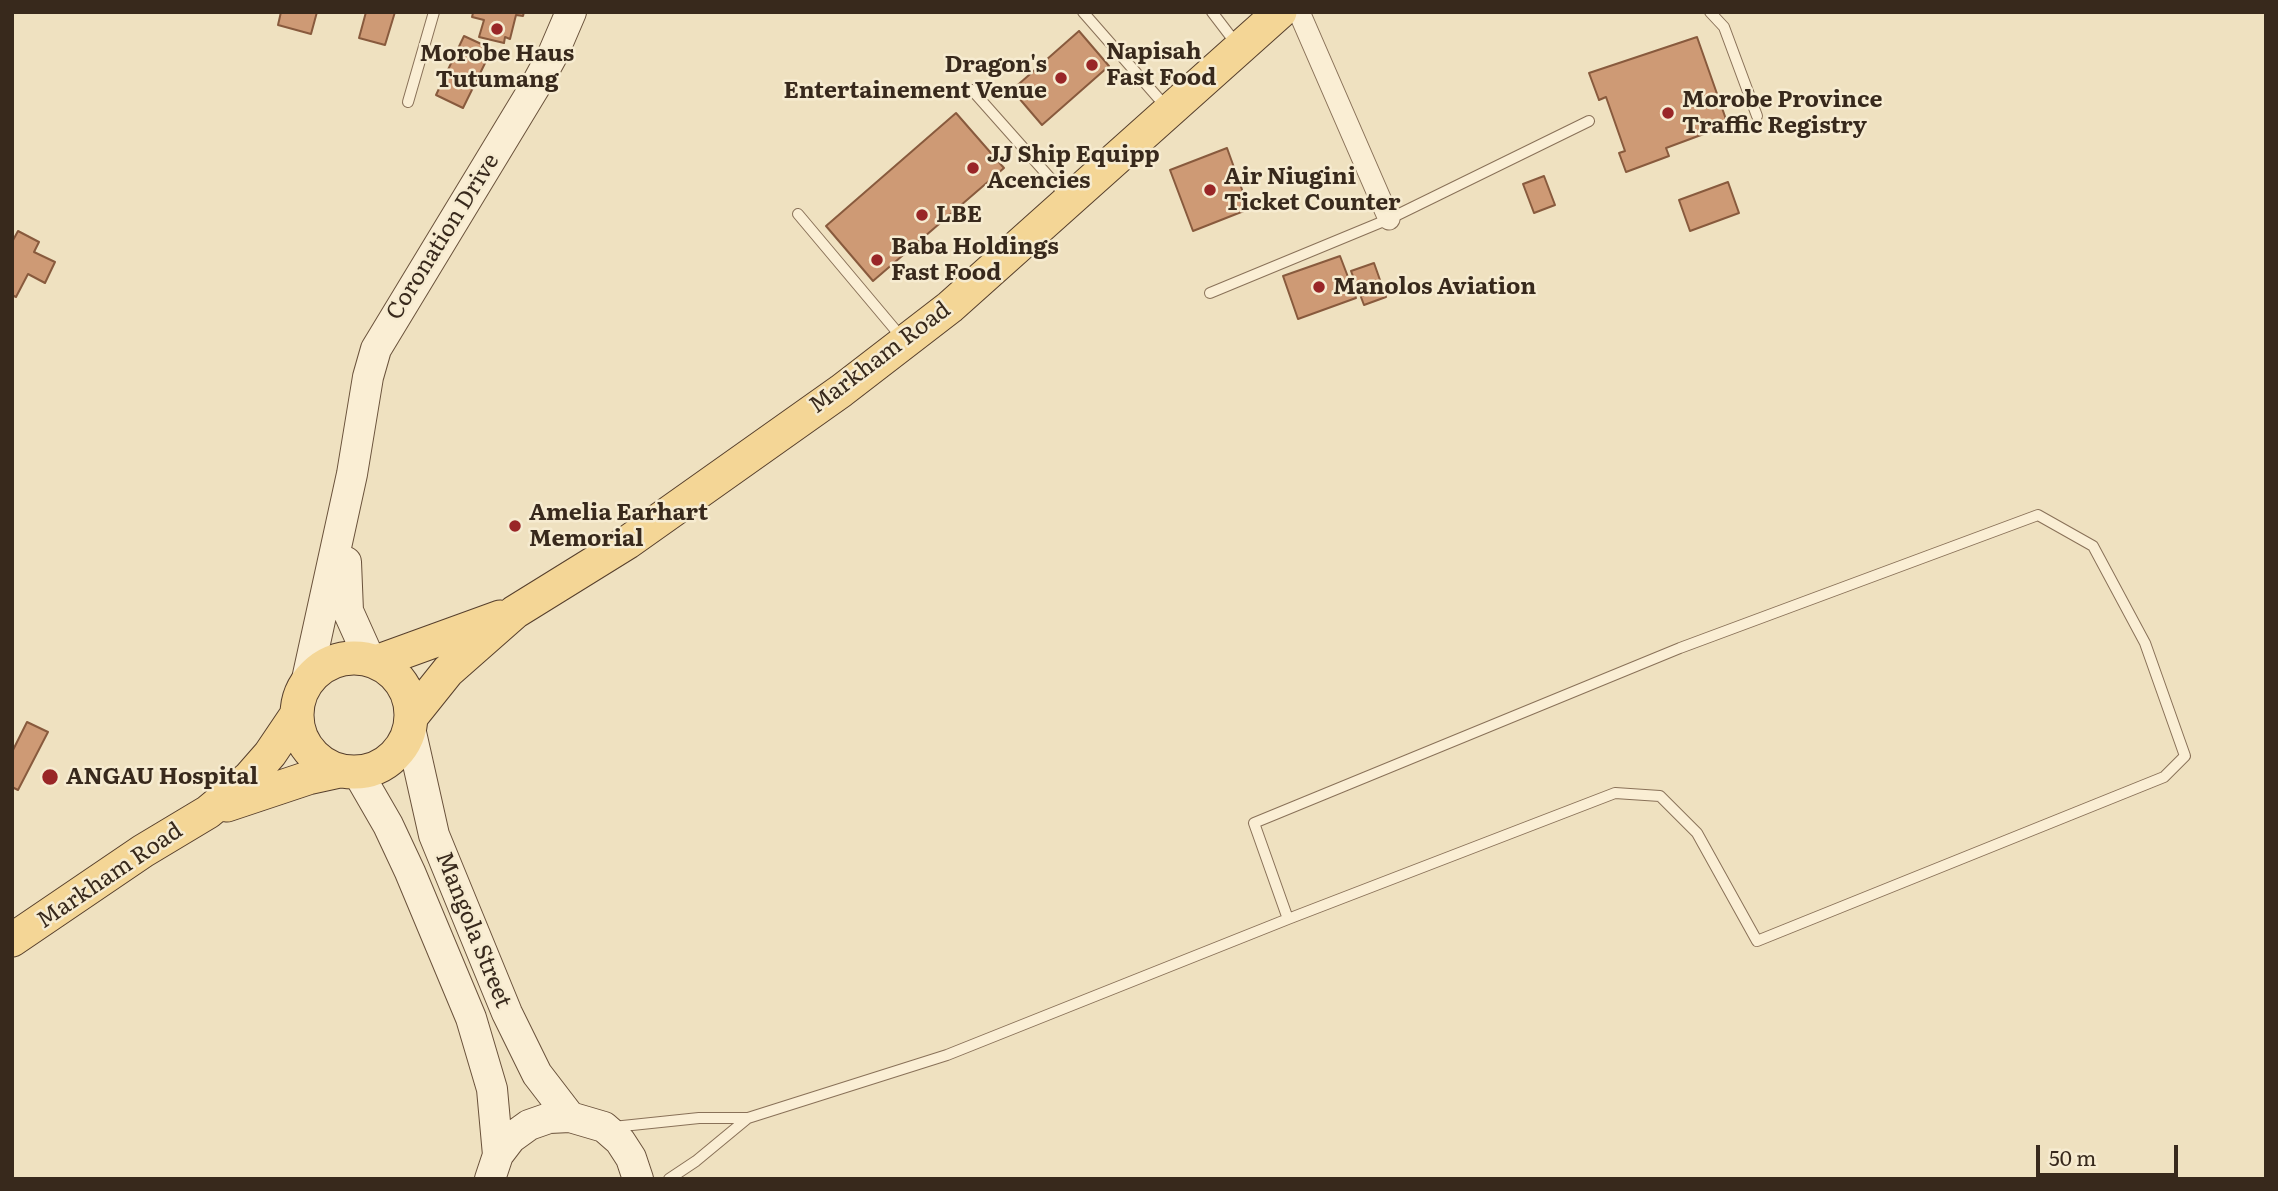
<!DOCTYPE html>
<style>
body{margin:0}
#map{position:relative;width:2278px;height:1191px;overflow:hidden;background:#efe1c0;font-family:Literata,serif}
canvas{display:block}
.frame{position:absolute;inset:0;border:14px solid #38291c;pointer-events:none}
.scale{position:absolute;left:2036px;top:1145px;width:142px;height:32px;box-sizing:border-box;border:4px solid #38291c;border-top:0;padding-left:9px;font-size:21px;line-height:24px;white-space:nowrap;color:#38291c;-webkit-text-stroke:5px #f6ebd0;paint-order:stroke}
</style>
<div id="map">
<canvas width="2278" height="1191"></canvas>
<div class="frame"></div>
<div class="scale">50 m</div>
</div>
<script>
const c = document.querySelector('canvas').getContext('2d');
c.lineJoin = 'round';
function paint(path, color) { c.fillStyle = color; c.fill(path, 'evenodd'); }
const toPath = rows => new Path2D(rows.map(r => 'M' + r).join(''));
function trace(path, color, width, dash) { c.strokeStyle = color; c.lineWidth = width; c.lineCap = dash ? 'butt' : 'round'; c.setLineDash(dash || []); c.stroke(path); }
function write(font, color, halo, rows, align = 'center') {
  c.font = font + ' Literata,serif'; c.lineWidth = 5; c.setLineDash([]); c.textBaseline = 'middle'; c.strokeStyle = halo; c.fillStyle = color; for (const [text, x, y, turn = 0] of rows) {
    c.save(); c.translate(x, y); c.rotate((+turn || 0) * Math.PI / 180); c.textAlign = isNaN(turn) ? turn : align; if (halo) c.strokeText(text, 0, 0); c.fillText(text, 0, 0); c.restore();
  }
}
const building = toPath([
 [281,12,317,12,311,34,278,25,281,12],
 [366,12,395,12,385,45,359,38,366,12],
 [470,12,524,12,523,16,516,15,510,39,505,37,504,43,479,37,484,20,472,17,473,13,470,12],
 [1079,31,1109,66,1042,125,1012,90,1079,31],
 [464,36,492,49,463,108,436,95,464,36],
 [1697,37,1728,125,1666,148,1669,156,1626,172,1619,153,1625,151,1606,97,1599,100,1589,73,1697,37],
 [956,113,1004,168,873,281,826,226,956,113],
 [1227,148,1249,209,1193,231,1170,170,1227,148],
 [1544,176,1555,205,1534,213,1523,184,1544,176],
 [1728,182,1739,213,1690,231,1679,200,1728,182],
 [18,231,39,242,34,252,55,262,45,283,28,274,16,297,12,295,12,242,18,231],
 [1340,256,1356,298,1298,319,1283,276,1340,256],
 [1374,263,1386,297,1364,305,1351,271,1374,263],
 [27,722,48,732,18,790,12,787,12,752,27,722]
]);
paint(building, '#ce9a75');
trace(building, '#885a3d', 2);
const lane = toPath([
 [1083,12,1167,108],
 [1212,12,1238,46],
 [1710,12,1724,27,1757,116],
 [972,90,1067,197],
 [408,102,434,12],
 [798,214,903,339],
 [1210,293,1389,219,1589,121],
 [613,1127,699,1118,748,1118,947,1055,1288,919,1254,823,1680,648,2038,515,2093,546,2145,643,2185,756,2164,777,1757,941,1697,833,1660,796,1615,793,1288,919],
 [669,1179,696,1161,748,1118]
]);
const street = toPath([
 [1299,12,1389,219]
]);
const secondary = toPath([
 [346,562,348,611,370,660],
 [306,684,352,474,368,377,376,349,536,85,553,54,571,12],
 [410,728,434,835,507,1013,537,1074,570,1117],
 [358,773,388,825,410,872,471,1018,492,1089,498,1155],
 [490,1179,498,1155,511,1138,529,1125,549,1118,570,1117,604,1127,620,1141,631,1158,638,1179]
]);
const primary = toPath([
 '297 715a57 57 0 1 1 114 0a57 57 0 1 1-114 0Z',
 [376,662,500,617],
 [412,716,448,671,515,612,628,542,841,391,950,307,1280,12],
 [227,805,308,778,340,771],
 [12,940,143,851,208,812,249,778,270,754,297,714]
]);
trace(lane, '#897158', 12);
trace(street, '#897158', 23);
trace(secondary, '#6a523b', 32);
trace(primary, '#563f2c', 35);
trace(lane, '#faeed4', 10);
trace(street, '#faeed4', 21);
trace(secondary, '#faeed4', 30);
trace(primary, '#f4d696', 33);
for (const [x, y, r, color] of [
 [497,29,7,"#992627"],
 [1092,65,7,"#992627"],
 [1061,78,7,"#992627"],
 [1668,113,7,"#992627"],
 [973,168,7,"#992627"],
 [1210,190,7,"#992627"],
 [922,215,7,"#992627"],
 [877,260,7,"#992627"],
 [1319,287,7,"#992627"],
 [515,526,7,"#992627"],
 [50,777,9,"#992627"]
]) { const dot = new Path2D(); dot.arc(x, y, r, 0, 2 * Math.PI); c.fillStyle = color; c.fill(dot); trace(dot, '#f6ebd0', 2.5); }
write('bold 23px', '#38291c', '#f6ebd0', [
 ["Napisah",1106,52],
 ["Fast Food",1106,78],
 ["Morobe Haus",497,54,"center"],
 ["Tutumang",497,80,"center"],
 ["Dragon's",1047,65,"right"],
 ["Entertainement Venue",1047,91,"right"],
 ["Morobe Province",1682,100],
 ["Traffic Registry",1682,126],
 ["JJ Ship Equipp",987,155],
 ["Acencies",987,181],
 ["Air Niugini",1224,177],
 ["Ticket Counter",1224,203],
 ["LBE",936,215],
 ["Baba Holdings",891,247],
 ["Fast Food",891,273],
 ["Manolos Aviation",1333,287],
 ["Amelia Earhart",529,513],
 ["Memorial",529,539],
 ["ANGAU Hospital",66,777]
], 'left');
write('23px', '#38291c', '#f6ebd0', [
 ["Coronation Drive",443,237,-58],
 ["Markham Road",880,358,-37],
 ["Markham Road",110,876,-34],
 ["Mangola Street",473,930,68]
]);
</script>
